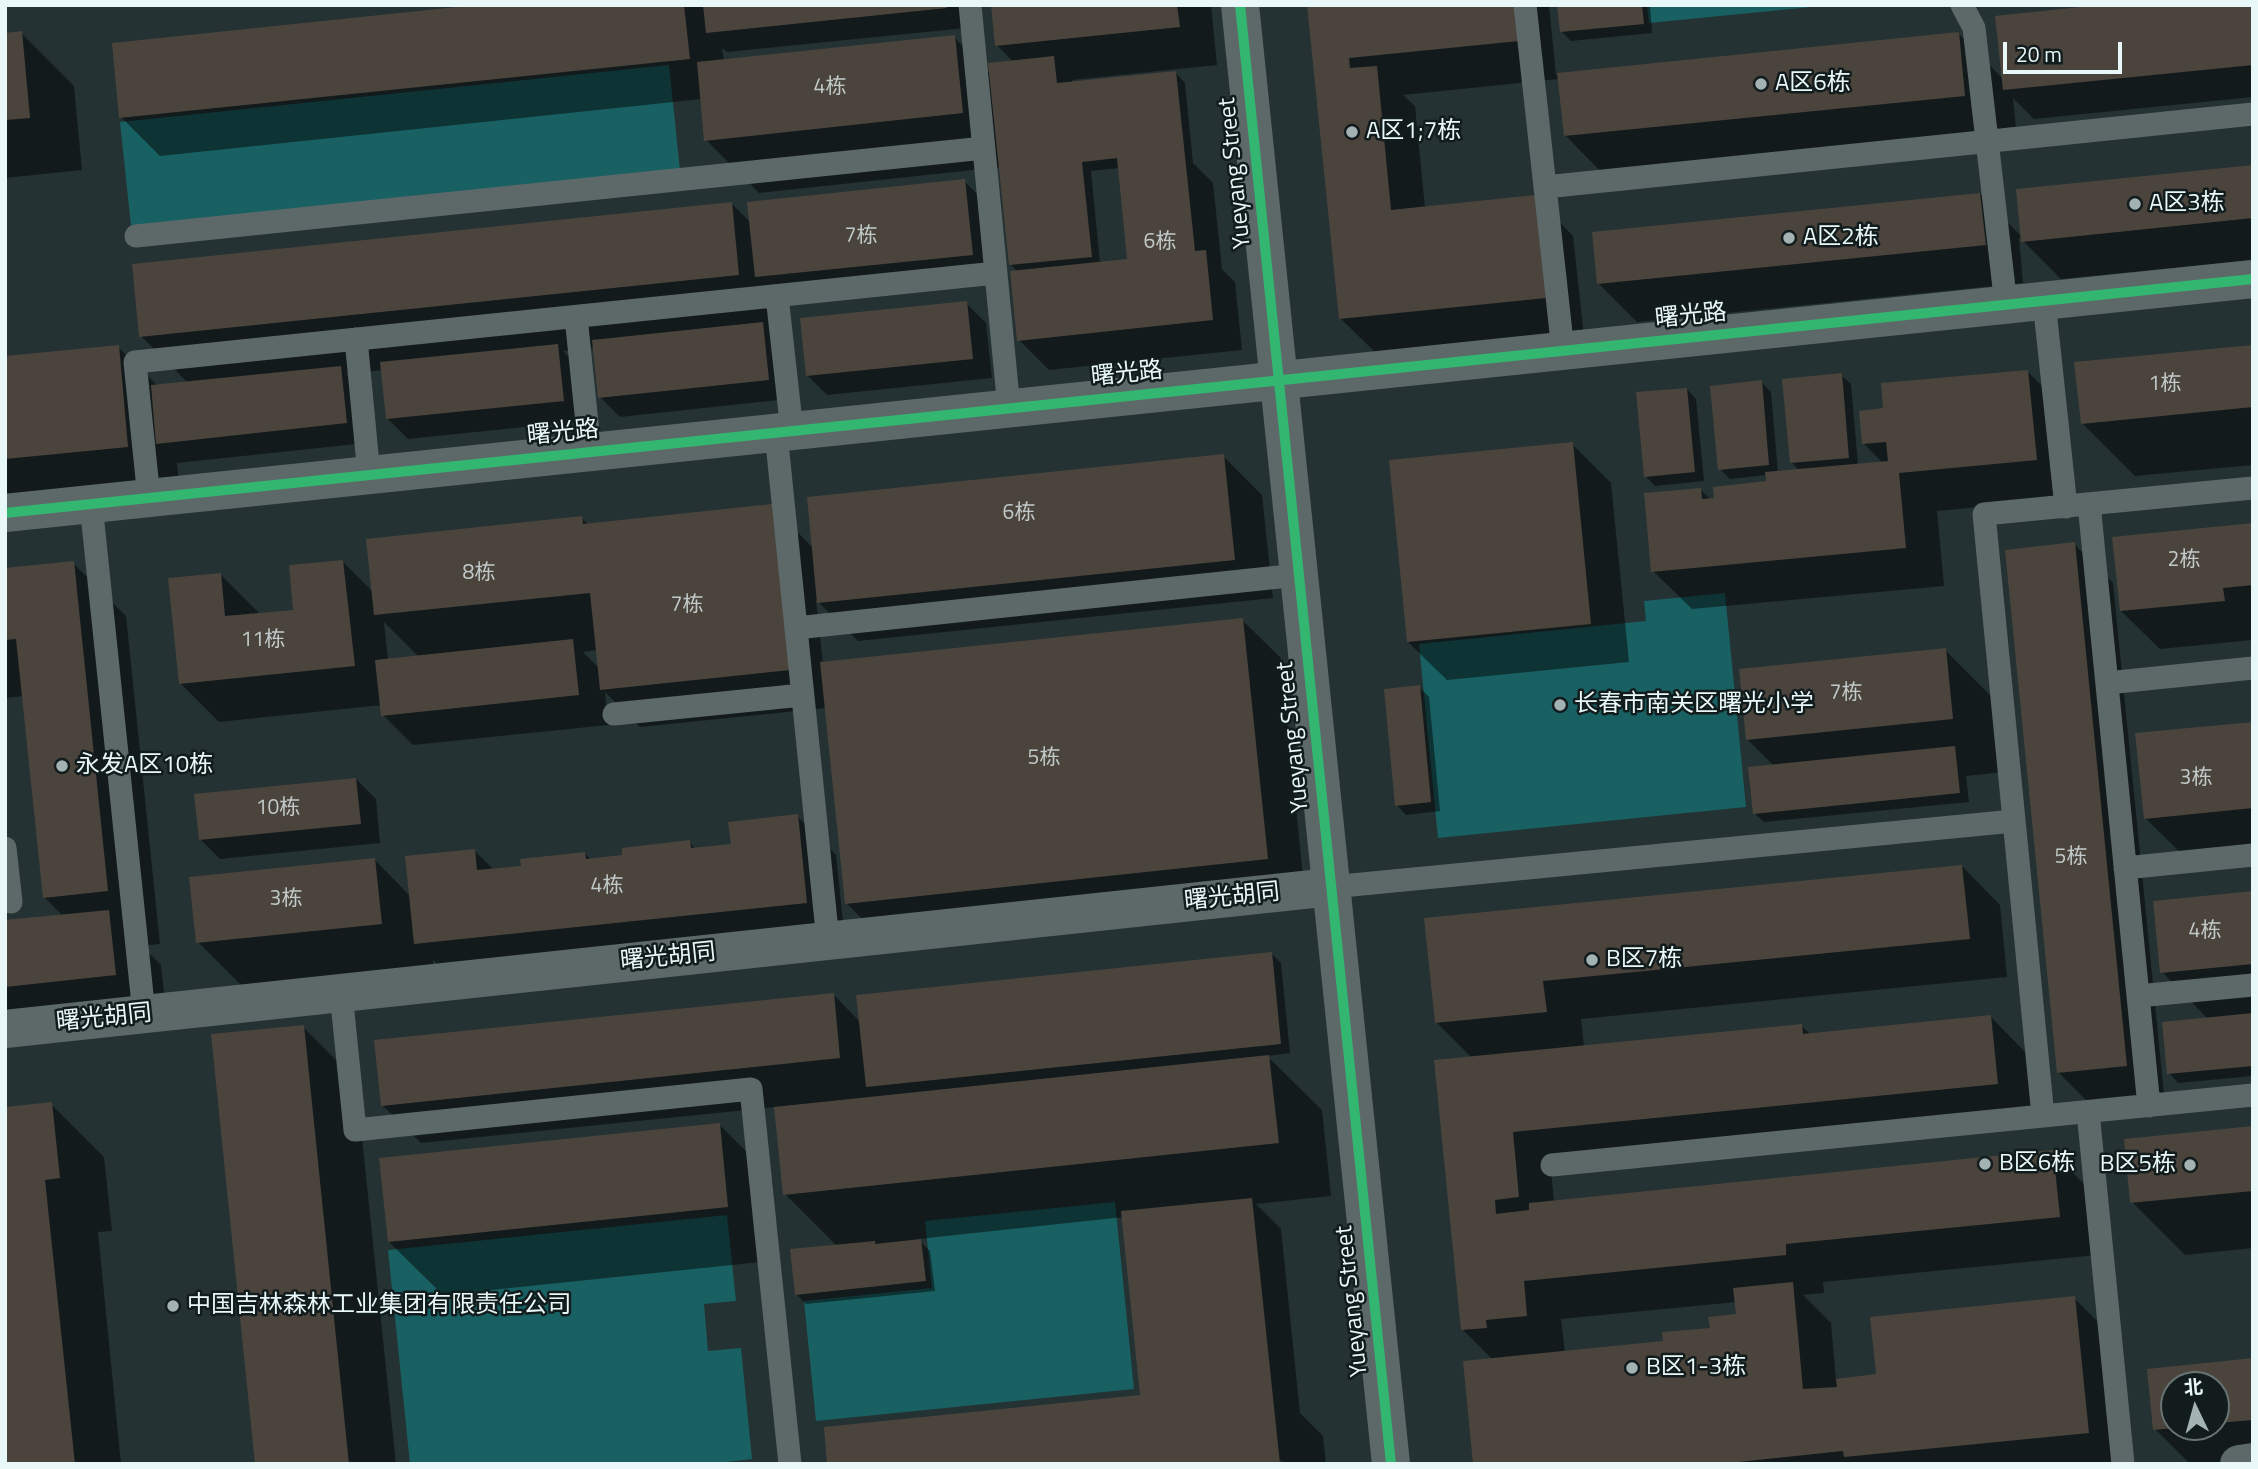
<!DOCTYPE html>
<meta charset="utf-8">
<style>
body{margin:0}
#map{position:relative;width:2258px;height:1469px;overflow:hidden;background:#243233;font-family:"Titillium Web","Noto Sans SC",sans-serif}
canvas{display:block}
.frame{position:absolute;inset:0;border:7px solid #e8f7f7;pointer-events:none}
.north{position:absolute;left:2160px;top:1371px;width:70px;height:70px;box-sizing:border-box;background:#121c1d;border:2px solid #687474;border-radius:50%;rotate:355deg;font-size:19px;font-weight:700;line-height:28px;text-align:center;color:#e8f7f7}
.north::after{content:'';display:block;margin:auto;width:24px;height:32px;background:#a3b2b2;clip-path:polygon(50% 0,100% 100%,50% 72%,0 100%)}
.scale{position:absolute;left:2003px;top:42px;width:119px;height:32px;box-sizing:border-box;border:4px solid #e8f7f7;border-top:0;padding-left:9px;font-size:21px;line-height:24px;white-space:nowrap;color:#e8f7f7;-webkit-text-stroke:5px #121c1d;paint-order:stroke}
</style>
<div id="map">
<canvas width="2258" height="1469"></canvas>
<div class="frame"></div>
<div class="north">北</div>
<div class="scale">20 m</div>
</div>
<script>
const c = document.querySelector('canvas').getContext('2d');
c.lineJoin = 'round';
function paint(path, color) { c.fillStyle = color; c.fill(path, 'evenodd'); }
const toPath = rows => new Path2D(rows.map(r => 'M' + r).join(''));
function trace(path, color, width, dash) { c.strokeStyle = color; c.lineWidth = width; c.lineCap = dash ? 'butt' : 'round'; c.setLineDash(dash || []); c.stroke(path); }
function write(font, color, halo, rows, align = 'center') {
  c.font = font + ' "Titillium Web","Noto Sans SC",sans-serif'; c.lineWidth = 5; c.setLineDash([]); c.textBaseline = 'middle'; c.strokeStyle = halo; c.fillStyle = color; for (const [text, x, y, turn = 0] of rows) {
    c.save(); c.translate(x, y); c.rotate((+turn || 0) * Math.PI / 180); c.textAlign = isNaN(turn) ? turn : align; if (halo) c.strokeText(text, 0, 0); c.fillText(text, 0, 0); c.restore();
  }
}
paint(toPath([
 [1647,5,1832,5,1649,23],
 [669,65,680,170,131,226,120,122],
 [1725,593,1746,807,1438,838,1419,644,1646,621,1644,601],
 [1115,1202,1134,1389,816,1421,804,1301,932,1288,925,1221],
 [727,1215,736,1301,704,1304,708,1351,741,1348,752,1459,710,1464,410,1464,388,1250]
]), '#196063');
paint(toPath([
 [493,5,701,5,705,9,705,5,964,5,966,28,727,52,722,48,724,61,954,37,991,74,1013,62,997,45,993,5,1211,5,1217,65,1072,80,1073,83,1176,73,1185,83,1193,163,1213,183,1222,269,1235,282,1242,350,1049,370,1019,340,1018,272,1011,265,1001,167,759,193,706,140,702,99,160,156,121,117],
 [1119,168,1129,260,1100,263,1091,171],
 [1309,5,1549,5,1556,75,1959,34,2003,79,2253,5,2253,97,2034,119,2013,98,2018,148,1618,189,1565,135,1559,79,1403,95,1415,106,1425,208,1535,197,1573,236,1584,336,1380,357,1341,319],
 [1559,5,1650,5,1652,33,1571,41,1561,31],
 [21,33,74,86,82,170,5,178,5,34],
 [2253,167,2253,260,2061,279,2019,237,2023,283,1637,322,1598,283,1980,194,2022,237],
 [964,181,994,211,1002,284,789,306,792,328,768,330,783,344,788,399,620,417,600,397,595,348,563,351,578,366,583,421,408,439,388,419,383,370,346,374,360,388,366,443,177,463,181,499,5,516,5,358,118,347,158,386,188,383,141,336,731,203,751,223],
 [966,303,986,323,992,378,827,395,807,375],
 [2253,347,2253,465,2135,476,2082,423],
 [2028,372,2066,410,2075,498,1937,511,1944,586,1692,609,1653,571,1701,490,1711,500,1768,483,1767,475,1730,479,1720,469,1761,382,1771,392,1778,473,1800,471,1792,463,1841,375,1851,384,1858,465,1883,463,1864,444,1885,409],
 [1687,389,1696,399,1704,481,1655,486,1646,477],
 [1572,444,1611,483,1629,662,1447,680,1408,642],
 [1223,456,1262,495,1273,598,858,641,816,600,823,663,1242,620,1281,658,1305,897,885,941,846,903,826,708,640,727,605,692,608,725,413,745,383,715,382,705,219,722,181,684,220,574,259,613,295,611,343,562,374,593,581,518,589,525,772,506,813,548],
 [384,622,419,657,388,660],
 [598,650,599,668,583,652],
 [2253,525,2253,640,2160,649,2121,611],
 [2074,544,2113,583,2165,1104,2097,1111,2058,1072],
 [73,563,126,616,160,944,142,946,161,965,168,1028,5,1039,5,922,63,916,45,898,24,696,5,698,5,570],
 [1945,650,1998,703,2005,772,1966,776,1969,802,1764,822,1754,813,1774,766,1747,739],
 [1419,687,1429,697,1440,811,1406,815,1397,805],
 [2253,723,2253,850,2184,856,2145,818],
 [356,779,376,799,380,843,220,859,200,839],
 [797,816,836,855,845,941,454,982,433,960,434,977,251,995,198,942,375,860,410,896,474,850,494,870,523,867,585,853,591,860,624,857,689,842,696,849,733,846],
 [1962,866,2000,905,2007,977,1581,1019,1584,1047,1802,1026,1811,1035,1991,1017,2029,1056,2036,1122,1551,1170,1554,1202,2052,1152,2091,1191,2097,1255,1823,1282,1824,1293,1803,1295,1831,1323,1836,1380,1877,1376,2074,1298,2113,1337,2126,1464,1475,1464,1493,1360,1462,1329,1472,1058,1436,1022,1426,920],
 [1736,1302,1738,1316,1712,1330,1665,1343,1565,1353,1561,1319],
 [2253,892,2253,1076,2178,1083,2169,1073,2208,1019,2162,972],
 [1271,953,1281,963,1290,1053,1267,1056,1322,1110,1331,1196,1256,1204,1281,1229,1300,1413,1323,1436,1326,1464,1284,1464,1278,1458,1142,1396,1124,1217,918,1239,930,1251,935,1291,806,1304,796,1294,837,1246,785,1194,776,1107,421,1143,382,1105,833,994,861,1023],
 [303,1027,356,1080,396,1464,257,1464],
 [51,1104,104,1157,112,1231,98,1232,121,1464,5,1464],
 [719,1124,772,1178,780,1260,443,1295,389,1242],
 [2253,1128,2253,1248,2185,1255,2132,1202],
 [2253,1360,2253,1464,2190,1464,2155,1429,2149,1370],
 [2174,1385,2216,1385,2216,1427,2174,1427]
]), '#0007');
paint(toPath([
 [476,5,684,5,690,59,119,118,112,43],
 [703,5,946,5,947,8,706,33],
 [991,5,1177,5,1180,27,995,46],
 [1307,5,1515,5,1519,41,1349,58,1350,68,1377,66,1391,210,1535,195,1546,298,1339,319],
 [1557,5,1642,5,1644,24,1560,32],
 [2099,5,2253,5,2253,65,2003,90,1995,16],
 [22,31,30,118,5,120,5,33],
 [1959,32,1965,96,1564,136,1557,73],
 [955,35,963,113,704,141,697,62],
 [1054,56,1057,83,1176,71,1195,251,1206,250,1213,320,1017,341,1010,271,1127,259,1117,158,1082,162,1092,257,1009,265,988,63],
 [2253,165,2253,218,2021,242,2016,189],
 [965,179,973,255,755,277,747,202],
 [1980,193,1986,245,1597,284,1592,232],
 [732,202,739,275,139,337,132,264],
 [967,301,973,359,806,376,800,318],
 [763,322,769,380,598,398,592,340],
 [558,344,564,401,386,419,380,362],
 [119,345,128,447,5,459,5,356],
 [2253,345,2253,407,2081,424,2074,362],
 [341,366,347,423,156,444,151,385],
 [2028,370,2037,460,1899,473,1906,548,1651,572,1644,493,1701,488,1702,499,1714,498,1713,487,1766,481,1765,472,1888,461,1886,442,1862,444,1859,411,1883,408,1881,383],
 [1842,373,1849,458,1790,463,1782,379],
 [1762,380,1769,465,1718,470,1710,386],
 [1687,388,1695,472,1644,477,1636,392],
 [1573,442,1591,624,1407,642,1389,460],
 [1224,454,1235,560,817,603,807,497],
 [772,504,790,670,600,690,590,593,374,615,366,539,582,516,583,524],
 [2253,523,2253,585,2223,588,2225,601,2120,611,2112,537],
 [2075,542,2127,1066,2057,1073,2005,550],
 [343,560,355,666,179,684,168,578,221,573,225,616,293,610,289,565],
 [74,561,108,891,43,898,16,639,5,640,5,568],
 [1243,618,1268,859,845,904,820,662],
 [573,639,579,695,381,716,375,660],
 [1946,648,1953,719,1746,740,1739,669],
 [1420,685,1431,802,1395,806,1384,689],
 [2253,722,2253,808,2144,819,2135,733],
 [1955,746,1960,793,1753,814,1748,767],
 [356,778,361,824,199,840,194,794],
 [798,814,807,903,414,944,405,856,475,849,477,870,521,866,520,859,585,852,586,859,603,857,622,855,622,848,690,840,691,848,731,844,728,822],
 [375,858,382,924,196,943,189,877],
 [1962,865,1970,939,1543,981,1547,1012,1435,1023,1424,918],
 [2253,891,2253,964,2160,973,2153,901],
 [109,910,116,975,5,987,5,920],
 [1272,952,1281,1044,866,1087,856,995],
 [834,993,840,1058,381,1106,374,1040],
 [2253,1013,2253,1066,2167,1074,2162,1022],
 [1991,1015,1998,1084,1513,1132,1519,1197,1495,1200,1496,1214,1529,1210,1529,1203,2053,1150,2060,1217,1786,1244,1786,1255,1524,1281,1527,1316,1486,1320,1487,1328,1461,1330,1434,1060,1802,1024,1803,1034],
 [304,1025,349,1464,255,1464,211,1034],
 [1269,1055,1279,1143,783,1195,774,1107],
 [52,1102,60,1178,45,1180,75,1464,5,1464,5,1107],
 [720,1123,728,1207,388,1242,379,1158],
 [2253,1126,2253,1191,2130,1203,2124,1139],
 [1252,1198,1280,1464,827,1464,824,1427,1140,1395,1121,1211],
 [921,1239,926,1281,795,1295,790,1249,875,1241,875,1244],
 [1793,1282,1803,1389,1837,1387,1836,1379,1876,1374,1870,1317,2075,1296,2089,1433,1844,1457,1843,1451,1719,1464,1473,1464,1463,1361,1663,1341,1662,1332,1710,1328,1708,1317,1736,1314,1733,1288],
 [2253,1358,2253,1420,2216,1423,2216,1385,2174,1385,2174,1428,2153,1430,2147,1369]
]), '#4b443d');
trace(toPath([
 [970,5,1009,408],
 [1525,5,1563,351],
 [1962,5,1974,28,2006,305],
 [1545,187,2253,114],
 [136,236,984,148],
 [777,296,792,431],
 [2044,301,2066,507],
 [576,317,590,452],
 [356,339,369,475],
 [776,433,828,941],
 [2253,488,1984,514,2043,1116,2253,1095],
 [149,498,135,362,996,273],
 [91,504,144,1014],
 [2089,504,2149,1106],
 [796,628,1298,575],
 [2107,683,2253,668],
 [614,714,802,695],
 [5,848,11,902],
 [2125,868,2253,855],
 [1331,887,2014,821],
 [341,993,355,1130,751,1089,790,1464],
 [2138,996,2253,985],
 [2088,1112,2123,1464],
 [1552,1165,2043,1116]
]), '#5d6869', 23);
trace(toPath([
 [5,1029,1331,887],
 [2239,1464,2253,1462]
]), '#5d6869', 38);
trace(toPath([
 [1240,5,1391,1464],
 [5,513,2253,279]
]), '#5d6869', 38);
trace(toPath([
 [1240,5,1391,1464],
 [5,513,2253,279]
]), '#33b770', 10);
for (const [x, y, r, color] of [
 [1761,84,7,"#a3b2b2"],
 [1352,132,7,"#a3b2b2"],
 [2135,204,7,"#a3b2b2"],
 [1789,238,7,"#a3b2b2"],
 [1560,705,7,"#a3b2b2"],
 [62,766,7,"#a3b2b2"],
 [1592,960,7,"#a3b2b2"],
 [1985,1164,7,"#a3b2b2"],
 [2190,1165,7,"#a3b2b2"],
 [173,1306,7,"#a3b2b2"],
 [1632,1368,7,"#a3b2b2"]
]) { const dot = new Path2D(); dot.arc(x, y, r, 0, 2 * Math.PI); c.fillStyle = color; c.fill(dot); trace(dot, '#121c1d', 2.5); }
write('21px', '#c1cac8', null, [
 ["4栋",830,88],
 ["7栋",861,237],
 ["6栋",1160,243],
 ["1栋",2165,385],
 ["6栋",1019,514],
 ["2栋",2184,561],
 ["8栋",479,574],
 ["7栋",687,606],
 ["11栋",263,641],
 ["7栋",1846,694],
 ["5栋",1044,759],
 ["3栋",2196,779],
 ["10栋",278,809],
 ["5栋",2071,858],
 ["4栋",607,887],
 ["3栋",286,900],
 ["4栋",2205,932]
]);
write('24px', '#e8f7f7', '#121c1d', [
 ["A区6栋",1775,84],
 ["A区1;7栋",1366,132],
 ["A区3栋",2149,204],
 ["A区2栋",1803,238],
 ["长春市南关区曙光小学",1574,705],
 ["永发A区10栋",76,766],
 ["B区7栋",1606,960],
 ["B区6栋",1999,1164],
 ["B区5栋",2176,1165,"right"],
 ["中国吉林森林工业集团有限责任公司",187,1306],
 ["B区1-3栋",1646,1368]
], 'left');
write('24px', '#e8f7f7', '#121c1d', [
 ["Yueyang Street",1236,173,-96],
 ["曙光路",1691,317,-6],
 ["曙光路",1127,375,-6],
 ["曙光路",563,434,-6],
 ["Yueyang Street",1294,737,-96],
 ["曙光胡同",1232,898,-6],
 ["曙光胡同",668,958,-6],
 ["曙光胡同",104,1019,-6],
 ["Yueyang Street",1353,1301,-96]
]);
</script>
